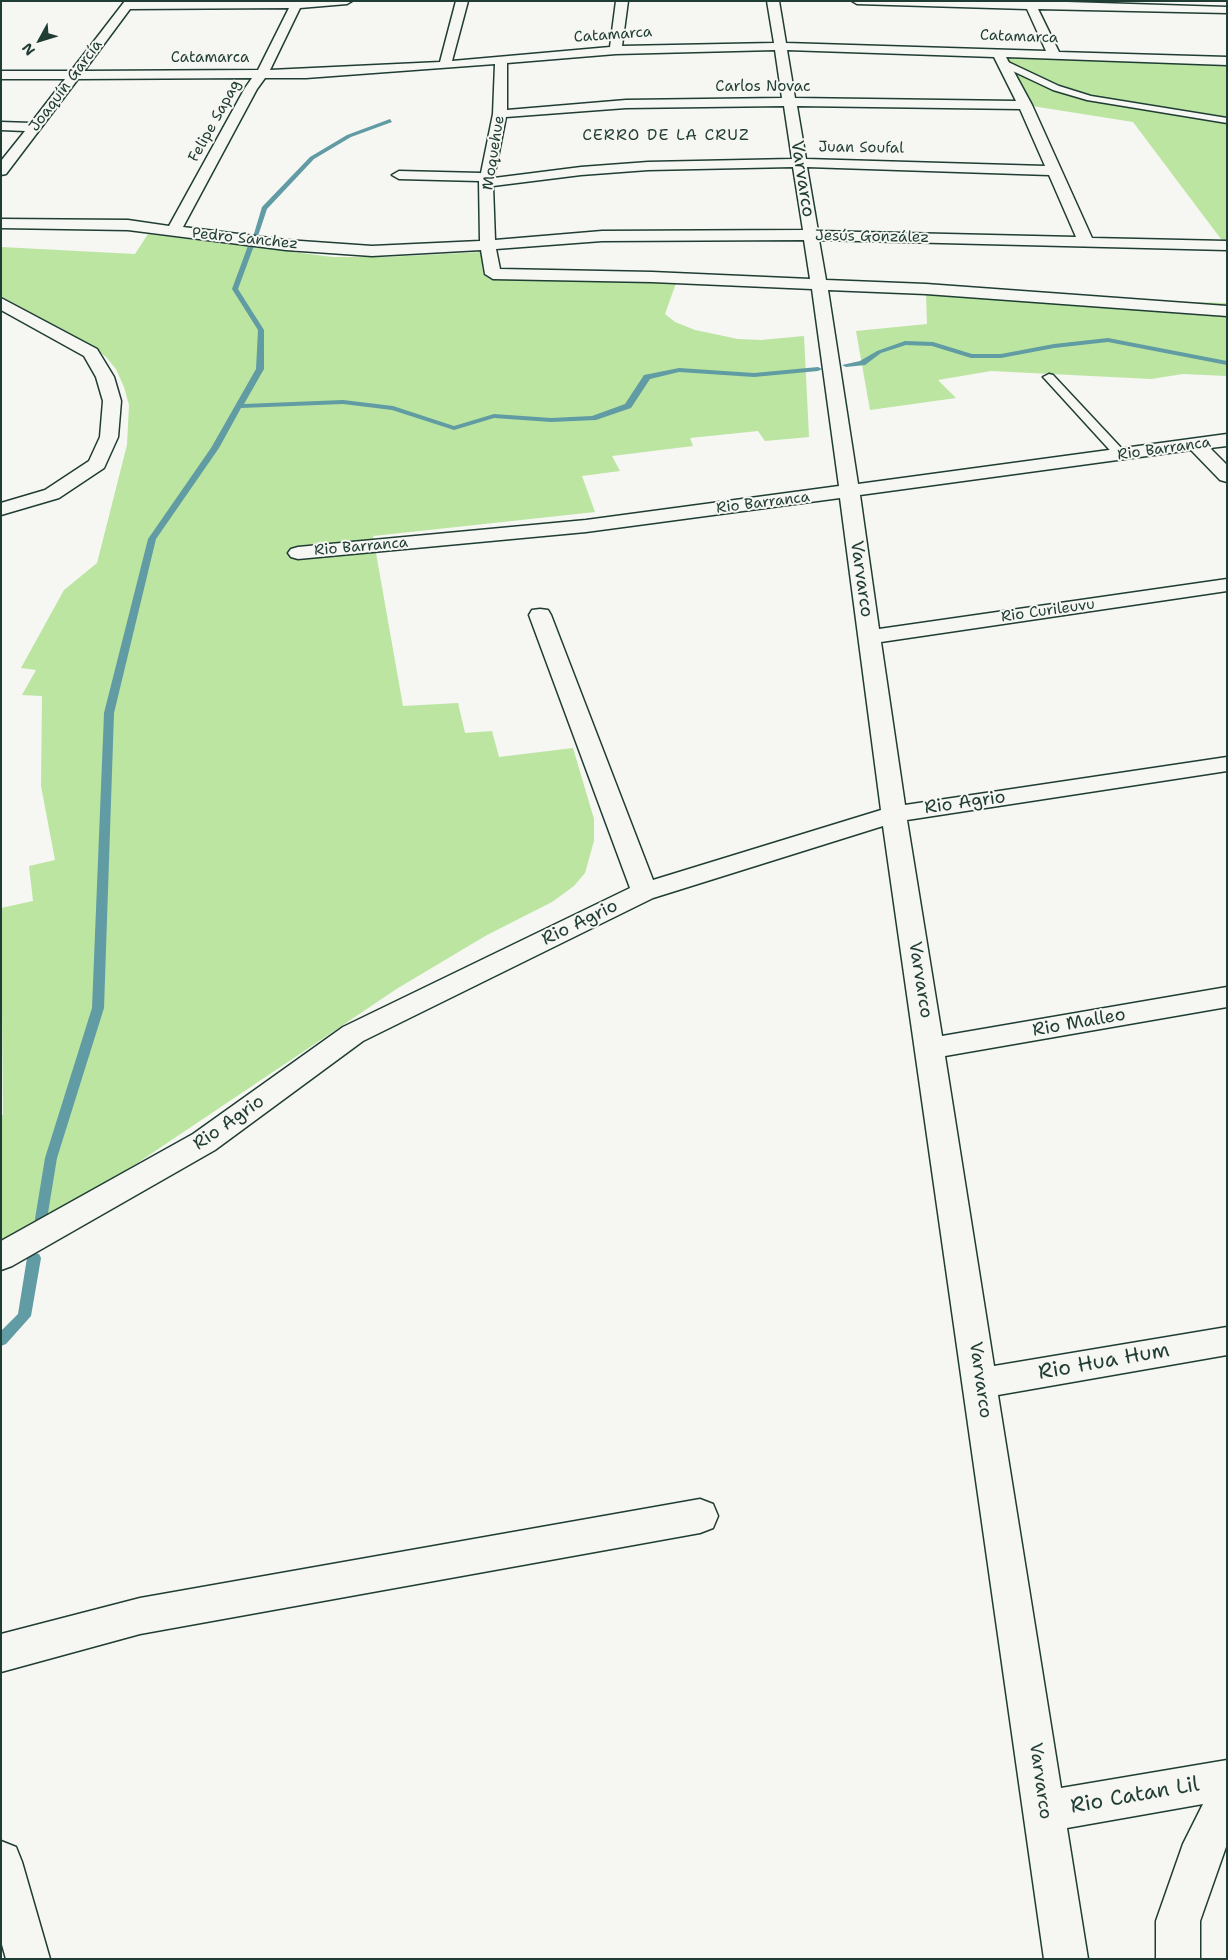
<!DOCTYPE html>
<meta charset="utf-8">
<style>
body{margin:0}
#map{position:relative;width:1228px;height:1960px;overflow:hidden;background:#f6f6f2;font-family:"Shantell Sans",sans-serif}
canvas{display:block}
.frame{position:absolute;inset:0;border:2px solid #1f3d34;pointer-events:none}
.north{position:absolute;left:15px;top:15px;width:50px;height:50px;-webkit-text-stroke:4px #f6f6f2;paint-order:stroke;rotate:231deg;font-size:14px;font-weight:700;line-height:20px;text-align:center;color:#1f3d34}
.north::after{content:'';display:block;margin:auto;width:18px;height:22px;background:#1f3d34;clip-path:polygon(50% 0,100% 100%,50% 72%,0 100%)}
</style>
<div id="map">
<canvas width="1228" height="1960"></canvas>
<div class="frame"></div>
<div class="north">N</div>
</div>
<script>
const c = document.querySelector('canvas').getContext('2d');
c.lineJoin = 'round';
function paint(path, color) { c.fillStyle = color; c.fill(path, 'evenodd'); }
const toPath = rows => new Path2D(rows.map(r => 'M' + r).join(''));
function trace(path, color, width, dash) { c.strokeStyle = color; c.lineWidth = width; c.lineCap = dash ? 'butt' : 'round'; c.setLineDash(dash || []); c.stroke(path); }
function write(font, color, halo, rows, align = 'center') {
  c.font = font + ' "Shantell Sans",sans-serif'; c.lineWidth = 4; c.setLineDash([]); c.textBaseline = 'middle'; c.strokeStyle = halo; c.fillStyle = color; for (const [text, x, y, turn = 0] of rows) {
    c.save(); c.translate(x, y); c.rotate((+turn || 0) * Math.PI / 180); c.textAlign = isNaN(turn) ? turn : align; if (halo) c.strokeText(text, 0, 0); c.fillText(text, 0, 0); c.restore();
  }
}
paint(toPath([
 [1003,54,1227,63,1227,247,1133,122,1032,106],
 [148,234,333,257,387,257,481,252,483,274,490,278,676,283,665,314,675,322,695,330,738,339,761,340,804,336,809,437,765,441,758,431,690,438,693,446,612,456,620,471,582,476,595,512,373,536,403,706,458,703,465,733,492,731,499,757,573,748,594,819,594,841,585,873,574,886,552,902,487,935,398,988,118,1176,1,1242,1,1115,3,1115,1,908,33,901,29,866,55,860,41,786,42,696,22,695,36,670,21,668,64,590,97,563,127,445,129,405,124,387,116,369,106,357,96,349,1,296,1,247,135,254],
 [926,294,1227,303,1227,376,1183,374,1151,379,991,371,938,380,956,398,870,410,856,331,927,324]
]), '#bbe5a1');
paint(toPath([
 [390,119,392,122,351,137,314,159,267,209,258,236,253,237,262,207,310,157,347,135,390,119],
 [252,241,255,243,238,289,264,330,264,369,244,404,343,400,393,406,454,426,494,414,551,418,592,416,625,404,644,375,679,368,754,373,818,367,822,369,818,371,754,377,679,372,650,379,631,408,596,420,551,422,494,418,454,430,392,410,343,404,241,408,219,448,156,539,114,713,104,1008,57,1158,47,1219,46,1223,41,1224,36,1223,35,1219,45,1158,92,1008,104,713,148,539,211,448,256,369,258,330,232,289,249,243,252,241],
 [1108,338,1227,361,1227,365,1108,342,1054,348,1001,358,971,358,932,346,906,345,881,353,865,365,846,367,842,365,860,361,877,351,905,341,933,342,972,354,1001,354,1054,344,1108,338],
 [34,1253,39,1254,41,1258,31,1316,6,1344,1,1346,1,1331,18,1314,27,1258,29,1254,34,1253]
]), '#619ba3');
const lane = toPath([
 [1000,61,1006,61,1059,86,1091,96,1227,118,1227,123,1087,100,1053,90,1000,65,1000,61],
 [1049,374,1053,375,1125,452,1127,455,1125,458,1117,458,1045,379,1043,377,1049,374]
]);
const street = toPath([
 [125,1,352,1,347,4,300,8,270,70,440,62,456,1,468,1,452,61,610,47,616,1,628,1,622,46,774,43,767,1,779,1,786,43,1046,51,1027,9,857,4,852,1,1035,1,1227,7,1227,13,1038,9,1059,52,1227,57,1227,65,1006,57,1032,105,1092,238,1226,241,1227,250,819,240,826,280,926,284,1227,306,1227,316,926,294,828,290,858,484,1227,434,1227,446,1210,448,1227,465,1227,482,1220,480,1191,450,860,495,879,629,1227,579,1227,591,881,642,905,805,1227,757,1227,771,907,820,942,1036,1227,987,1227,1007,945,1056,994,1366,1227,1327,1227,1355,998,1395,1061,1788,1227,1760,1227,1844,1200,1921,1200,1959,1156,1959,1156,1921,1183,1844,1203,1804,1067,1828,1088,1959,1044,1959,883,826,653,898,363,1041,215,1150,12,1266,1,1270,1,1241,193,1134,343,1027,630,888,529,615,532,610,540,609,548,610,551,615,653,880,881,810,840,498,586,532,298,559,291,557,288,553,291,549,298,547,586,520,839,486,812,289,652,282,493,279,485,274,481,250,372,256,286,250,128,230,1,228,1,219,128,220,169,226,245,88,252,78,78,79,6,174,1,175,1,161,25,131,1,130,1,122,31,123,65,79,1,79,1,71,71,71,125,1],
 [289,8,258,70,84,71,130,9,289,8],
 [775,50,782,98,626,100,507,110,507,63,616,54,775,50],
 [787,50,994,57,1016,101,795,98,787,50],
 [495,64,493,114,481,173,399,171,392,175,399,179,479,181,480,241,372,246,286,240,183,227,257,89,265,78,306,78,495,64],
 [784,106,792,159,648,162,581,167,494,178,506,117,626,108,784,106],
 [797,106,1020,109,1045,166,806,159,797,106],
 [793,167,803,230,602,231,495,240,493,186,581,175,648,170,793,167],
 [807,167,1049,175,1076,237,818,231,807,167],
 [804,240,810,279,652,272,500,269,496,249,602,241,804,240],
 [1,298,97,349,114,377,121,401,118,437,104,468,59,498,1,515,1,503,45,490,89,461,100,437,103,401,96,377,84,356,1,310,1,298],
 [700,1499,713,1504,718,1516,713,1528,700,1533,140,1634,1,1672,1,1634,140,1598,700,1499],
 [1,1841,16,1847,22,1862,50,1959,6,1959,1,1941,1,1841]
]);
trace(lane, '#1f3d34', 3);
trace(street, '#1f3d34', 3);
paint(lane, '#f6f6f2');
paint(street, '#f6f6f2');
write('15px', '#1f3d34', '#f6f6f2', [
 ["Catamarca",613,35,-4],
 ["Catamarca",1019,37,2],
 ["Catamarca",210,58],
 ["Joaquín García",66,86,-53],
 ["Carlos Novac",763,87],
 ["Felipe Sapag",215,121,-61],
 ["Juan Soufal",861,148,1],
 ["Moquehue",494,153,-81],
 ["Jesús González",872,237,1],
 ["Pedro Sanchez",245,239,6],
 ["Rio Barranca",1164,449,-8],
 ["Rio Barranca",763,503,-7],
 ["Rio Barranca",361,547,-5],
 ["Rio Curileuvu",1048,611,-8]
]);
c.letterSpacing = '1px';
write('16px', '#1f3d34', '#f6f6f2', [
 ["CERRO DE LA CRUZ",666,136]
]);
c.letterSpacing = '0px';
write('18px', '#1f3d34', '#f6f6f2', [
 ["Varvarco",802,179,81],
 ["Varvarco",861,579,82],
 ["Rio Agrio",965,803,-8],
 ["Rio Agrio",580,923,-26],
 ["Varvarco",920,980,81],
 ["Rio Malleo",1079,1023,-10],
 ["Rio Agrio",229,1123,-35],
 ["Varvarco",980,1380,82],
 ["Varvarco",1040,1781,82]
]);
write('21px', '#1f3d34', '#f6f6f2', [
 ["Rio Hua Hum",1104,1362,-10],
 ["Rio Catan Lil",1135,1796,-10]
]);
</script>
